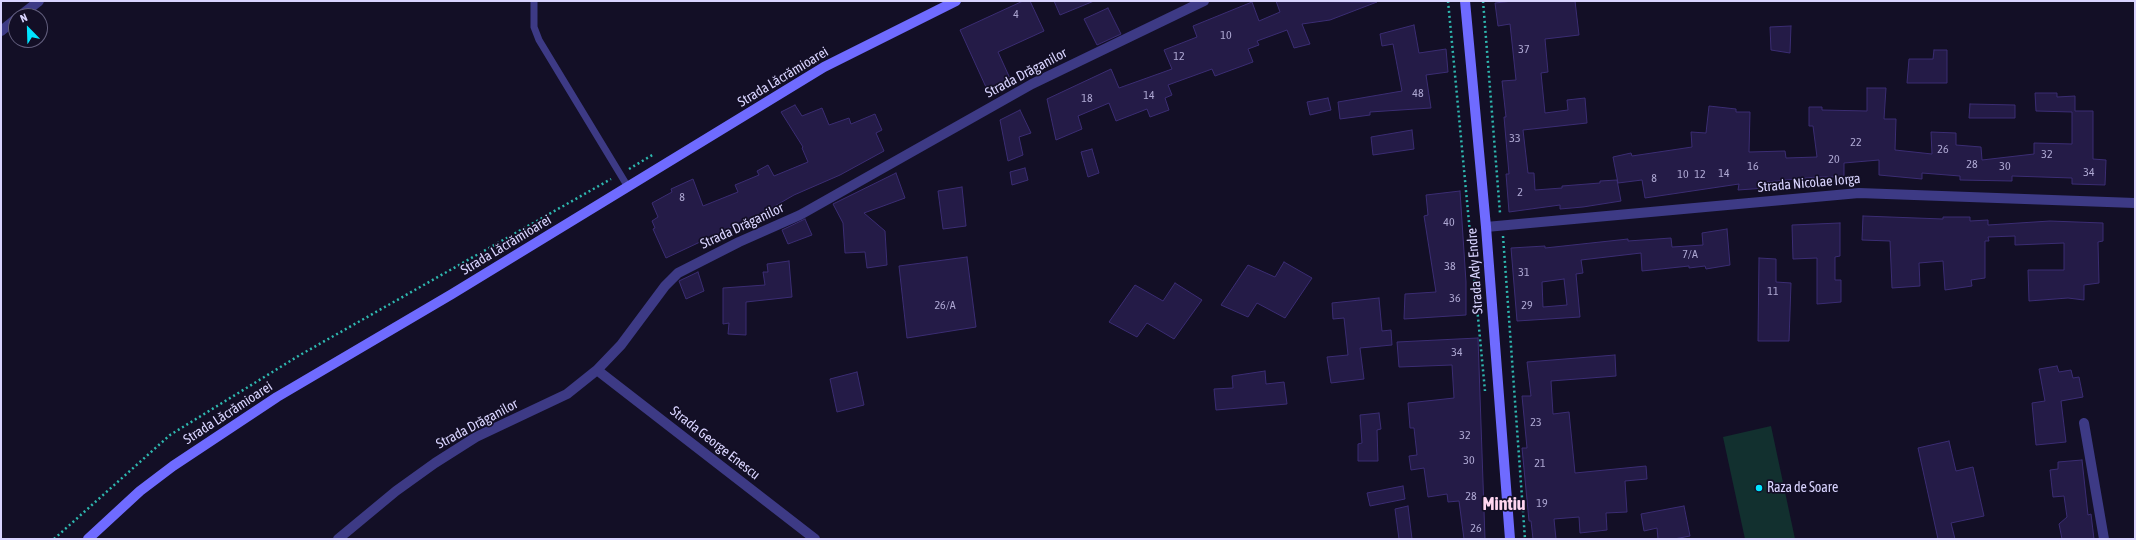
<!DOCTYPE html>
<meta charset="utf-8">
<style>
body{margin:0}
#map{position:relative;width:2136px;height:540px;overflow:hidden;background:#130f26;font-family:"Asap Condensed",sans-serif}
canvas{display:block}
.frame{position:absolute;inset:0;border:2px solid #d9d4ff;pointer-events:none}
.north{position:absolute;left:8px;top:8px;width:40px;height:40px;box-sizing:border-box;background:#130f26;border:1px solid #625e7d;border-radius:50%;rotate:337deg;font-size:11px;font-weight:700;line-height:16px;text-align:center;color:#d9d4ff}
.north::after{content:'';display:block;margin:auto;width:14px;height:18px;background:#00e5ff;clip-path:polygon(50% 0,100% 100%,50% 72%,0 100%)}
</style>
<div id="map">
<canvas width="2136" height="540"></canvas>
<div class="frame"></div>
<div class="north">N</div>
</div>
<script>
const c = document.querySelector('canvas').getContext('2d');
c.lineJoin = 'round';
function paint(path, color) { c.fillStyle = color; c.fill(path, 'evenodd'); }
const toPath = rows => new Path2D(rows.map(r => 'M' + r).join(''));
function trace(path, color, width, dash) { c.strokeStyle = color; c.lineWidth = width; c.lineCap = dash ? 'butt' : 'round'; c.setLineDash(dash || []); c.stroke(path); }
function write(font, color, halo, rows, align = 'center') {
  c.font = font + ' "Asap Condensed",sans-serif'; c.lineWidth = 3.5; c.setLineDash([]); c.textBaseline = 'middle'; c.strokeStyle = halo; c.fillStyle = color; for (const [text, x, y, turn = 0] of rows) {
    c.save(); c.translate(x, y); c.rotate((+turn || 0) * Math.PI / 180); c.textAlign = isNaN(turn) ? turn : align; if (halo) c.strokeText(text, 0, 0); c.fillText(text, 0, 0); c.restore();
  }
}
paint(toPath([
 [1771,426,1795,539,1745,539,1723,437]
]), '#12302f');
const building = toPath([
 [1023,1,1030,1,1044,31,998,52,1013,85,990,96,960,30,1023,1],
 [1054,1,1094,1,1060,15,1054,1],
 [1276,1,1377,2,1330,20,1302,24,1310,44,1294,48,1287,30,1257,41,1259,45,1248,49,1253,62,1215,76,1212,69,1168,85,1172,95,1165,98,1169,110,1150,117,1147,109,1116,121,1109,103,1078,116,1082,129,1056,140,1047,99,1111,69,1119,88,1172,69,1164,50,1197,37,1193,26,1252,2,1259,21,1280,12,1276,1],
 [1513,1,1575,1,1579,35,1545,39,1548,72,1541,73,1545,113,1568,110,1567,100,1585,98,1587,123,1523,130,1528,173,1534,173,1535,190,1562,188,1562,186,1600,183,1600,181,1617,180,1621,201,1583,207,1560,209,1560,205,1509,212,1506,174,1509,174,1504,117,1506,117,1502,81,1516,80,1510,24,1498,26,1495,3,1513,1],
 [1108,8,1121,34,1097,45,1084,19,1108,8],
 [1414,25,1419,53,1446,49,1448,72,1426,75,1431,108,1370,112,1370,115,1340,119,1338,102,1402,91,1393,44,1382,46,1380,34,1414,25],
 [1791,26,1790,53,1771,50,1770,27,1791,26],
 [1934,50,1947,50,1947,83,1907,83,1909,59,1933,59,1934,50],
 [1867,88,1886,88,1884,119,1896,119,1895,150,1932,154,1931,132,1956,133,1956,145,1981,147,1982,160,2034,154,2034,143,2072,144,2072,112,2036,111,2035,93,2057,93,2057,97,2075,96,2075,111,2093,111,2093,159,2106,160,2105,185,2072,184,2072,178,2012,176,2012,181,1960,180,1960,176,1922,173,1922,179,1879,175,1879,160,1844,163,1844,177,1817,177,1766,182,1766,188,1738,190,1739,184,1645,198,1642,180,1618,183,1613,157,1631,153,1632,156,1692,147,1691,132,1706,133,1709,106,1736,109,1736,112,1750,112,1749,152,1785,151,1786,158,1817,157,1813,126,1809,126,1809,107,1822,107,1822,110,1867,111,1867,88],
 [1328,98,1331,110,1310,115,1307,102,1328,98],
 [1970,104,2015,105,2015,118,1969,118,1970,104],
 [795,105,802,116,822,108,829,125,849,118,851,124,875,114,882,130,876,133,884,151,840,175,794,195,768,210,666,258,653,229,655,228,652,221,658,217,652,203,672,192,671,189,693,179,703,206,738,192,735,185,759,175,757,171,768,165,774,176,808,162,802,148,803,147,781,112,795,105],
 [1020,110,1031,133,1019,137,1023,155,1008,161,1000,120,1020,110],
 [1412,130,1414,149,1373,155,1371,137,1412,130],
 [1092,149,1099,173,1088,177,1081,152,1092,149],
 [1025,168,1028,180,1012,185,1010,172,1025,168],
 [896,173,905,198,864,213,885,231,887,265,867,268,865,252,845,253,843,223,833,204,896,173],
 [962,187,966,226,943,229,938,191,962,187],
 [1460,191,1466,282,1466,315,1404,319,1405,294,1436,292,1424,216,1428,215,1426,195,1460,191],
 [1863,216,1943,219,1943,217,1970,217,1970,221,1988,220,1988,225,2050,221,2103,223,2103,241,2098,242,2099,283,2084,285,2084,300,2068,298,2029,301,2028,270,2064,270,2064,243,2015,245,2015,236,1988,237,1989,241,1985,241,1985,278,1971,280,1972,286,1945,290,1943,261,1919,263,1920,286,1892,288,1890,241,1862,240,1863,216],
 [805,219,812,235,788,244,782,230,805,219],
 [1840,223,1840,256,1835,257,1835,280,1841,280,1841,302,1817,304,1817,258,1793,259,1792,225,1840,223],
 [1727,229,1730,265,1706,269,1705,266,1689,268,1689,266,1642,271,1641,253,1581,260,1583,273,1576,274,1580,317,1517,321,1511,248,1545,246,1545,248,1628,239,1628,241,1671,238,1672,247,1703,245,1702,233,1727,229],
 [1564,279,1567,305,1543,307,1542,282,1564,279],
 [967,257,976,327,907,338,899,266,967,257],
 [1759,258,1776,259,1776,282,1791,283,1789,341,1758,341,1759,258],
 [789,261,792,297,746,302,746,335,728,334,729,323,723,324,723,288,765,285,763,272,768,272,767,264,789,261],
 [1284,262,1312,278,1285,318,1257,303,1248,317,1221,305,1248,265,1275,277,1284,262],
 [698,272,704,291,686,299,679,281,698,272],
 [1175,283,1202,300,1174,339,1147,323,1137,337,1109,322,1135,285,1163,301,1175,283],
 [1379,298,1382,331,1391,330,1392,345,1360,348,1364,379,1331,383,1327,357,1348,355,1344,318,1333,319,1332,303,1379,298],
 [1478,338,1485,539,1464,539,1459,501,1448,502,1447,494,1428,497,1424,468,1411,470,1409,456,1417,455,1414,428,1410,428,1408,403,1454,398,1452,365,1399,367,1397,342,1478,338],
 [1615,355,1616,376,1551,381,1553,414,1569,412,1575,473,1646,466,1647,479,1625,481,1627,512,1606,513,1607,530,1580,533,1579,517,1554,519,1556,539,1533,539,1531,521,1529,521,1522,448,1527,448,1522,396,1531,396,1527,362,1615,355],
 [2057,366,2059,372,2071,370,2073,378,2079,377,2083,397,2061,401,2066,442,2036,445,2032,403,2045,401,2039,369,2057,366],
 [1265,371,1266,384,1284,382,1287,404,1216,410,1214,389,1233,388,1232,376,1265,371],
 [857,372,864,405,837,412,830,379,857,372],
 [1379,413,1381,429,1377,430,1378,461,1358,461,1358,444,1362,443,1360,415,1379,413],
 [1949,441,1956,471,1973,467,1984,516,1951,523,1955,539,1938,539,1918,448,1949,441],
 [2082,460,2088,515,2091,514,2094,539,2062,539,2059,524,2067,517,2064,496,2053,497,2050,470,2058,469,2058,462,2082,460],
 [1403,486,1405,499,1370,506,1367,493,1403,486],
 [1408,506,1412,539,1399,539,1395,509,1408,506],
 [1684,506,1690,536,1674,539,1658,539,1657,528,1644,531,1641,514,1684,506]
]);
paint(building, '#241b47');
trace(building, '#3b2d73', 1);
trace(toPath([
 [1448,1,1485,391],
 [1483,1,1500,213],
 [629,169,654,154],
 [1503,236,1525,539],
 [54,539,170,435,300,355,611,179]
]), '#2fb8b0', 2.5, [2, 3]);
trace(toPath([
 [534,1,534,27,539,40,628,187]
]), '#3d3a85', 7);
trace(toPath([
 [20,16,39,1],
 [1,31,16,19],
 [1486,227,1859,193,2135,203],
 [597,370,815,539],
 [2084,423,2104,539],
 [338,539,396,491,435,463,476,437,567,394,597,370,621,345,665,286,678,273,739,242,800,215,1032,84,1204,1]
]), '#3d3a85', 10);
trace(toPath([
 [1465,1,1486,227,1510,539],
 [88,539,140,491,173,466,277,397,452,294,824,67,956,1]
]), '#6f6bff', 10);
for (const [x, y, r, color] of [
 [1759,488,4,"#00e5ff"]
]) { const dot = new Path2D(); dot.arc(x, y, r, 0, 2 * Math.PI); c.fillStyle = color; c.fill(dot); trace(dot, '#130f26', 1.5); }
write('12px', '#aca6d1', null, [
 ["4",1016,14],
 ["10",1226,35],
 ["37",1524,49],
 ["12",1179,56],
 ["48",1418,93],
 ["14",1149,95],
 ["18",1087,98],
 ["33",1515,138],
 ["22",1856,142],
 ["26",1943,149],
 ["32",2047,154],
 ["20",1834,159],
 ["28",1972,164],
 ["16",1753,166],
 ["30",2005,166],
 ["34",2089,172],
 ["14",1724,173],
 ["10",1683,174],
 ["12",1700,174],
 ["8",1654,178],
 ["2",1520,192],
 ["8",682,197],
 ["40",1449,222],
 ["7/A",1690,254],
 ["38",1450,266],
 ["31",1524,272],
 ["11",1773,291],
 ["36",1455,298],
 ["26/A",945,305],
 ["29",1527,305],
 ["34",1457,352],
 ["23",1536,422],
 ["32",1465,435],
 ["30",1469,460],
 ["21",1540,463],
 ["28",1471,496],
 ["19",1542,503],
 ["26",1476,528]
]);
write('14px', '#d9d4ff', '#130f26', [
 ["Strada Drăganilor",1026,73,-28],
 ["Strada Lăcrămioarei",783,77,-31],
 ["Strada Nicolae Iorga",1809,183,-5],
 ["Strada Drăganilor",742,226,-25],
 ["Strada Lăcrămioarei",506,245,-31],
 ["Strada Ady Endre",1475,271,-94],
 ["Strada Lăcrămioarei",228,413,-33],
 ["Strada Drăganilor",477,424,-28],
 ["Strada George Enescu",715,443,38]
]);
write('14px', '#d9d4ff', '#130f26', [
 ["Raza de Soare",1767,488]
], 'left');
write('bold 18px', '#ffd6f0', '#130f26', [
 ["Mintiu",1504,504]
]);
</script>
